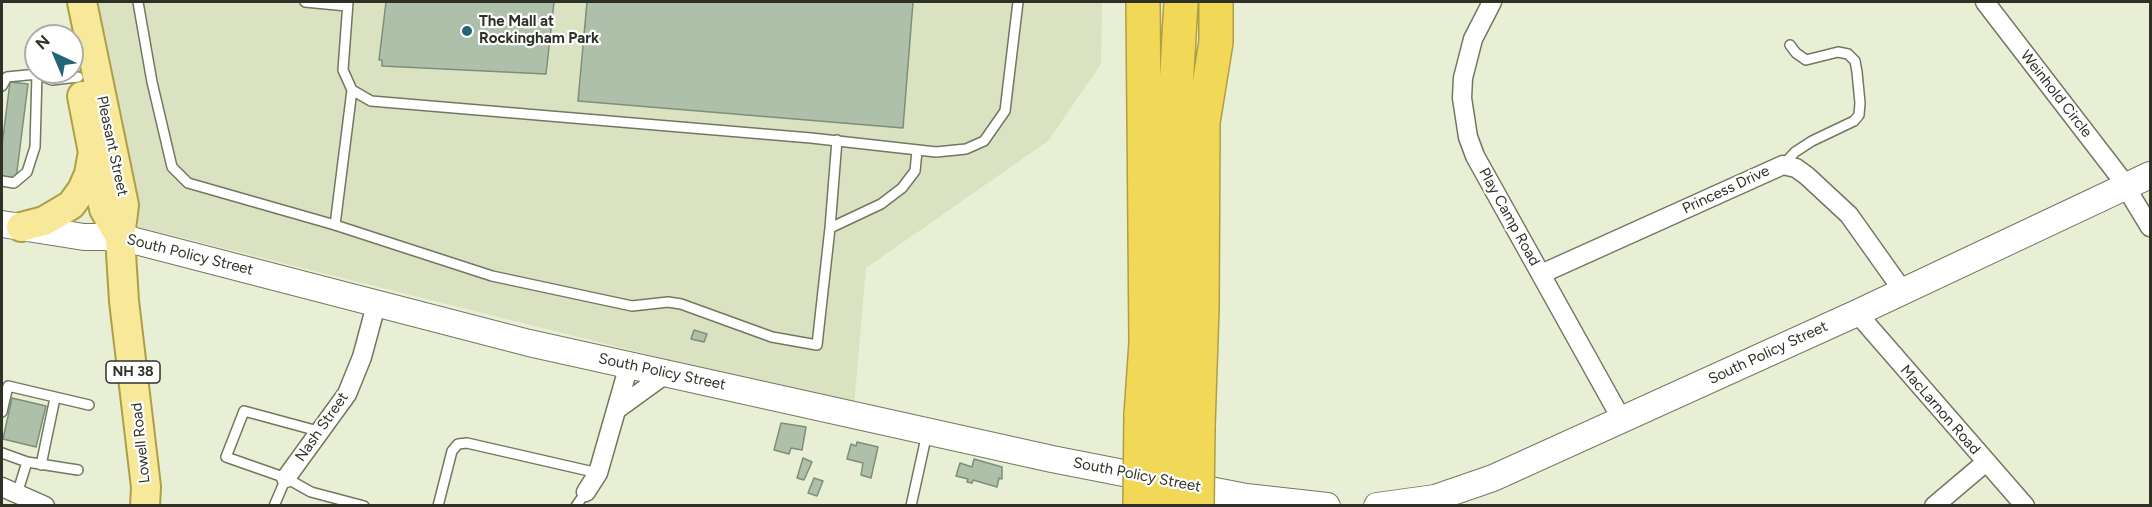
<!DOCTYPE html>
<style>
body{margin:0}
#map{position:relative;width:2152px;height:507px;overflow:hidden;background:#e8efd4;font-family:Figtree,sans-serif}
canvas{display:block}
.frame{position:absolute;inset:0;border:3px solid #2f3127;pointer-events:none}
.north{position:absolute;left:24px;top:24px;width:60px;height:60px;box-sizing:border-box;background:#fff;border:2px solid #acada9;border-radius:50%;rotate:316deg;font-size:16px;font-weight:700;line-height:24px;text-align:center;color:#2f3127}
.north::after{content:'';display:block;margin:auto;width:21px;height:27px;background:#226478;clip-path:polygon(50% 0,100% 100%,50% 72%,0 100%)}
</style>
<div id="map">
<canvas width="2152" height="507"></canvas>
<div class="frame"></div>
<div class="north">N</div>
</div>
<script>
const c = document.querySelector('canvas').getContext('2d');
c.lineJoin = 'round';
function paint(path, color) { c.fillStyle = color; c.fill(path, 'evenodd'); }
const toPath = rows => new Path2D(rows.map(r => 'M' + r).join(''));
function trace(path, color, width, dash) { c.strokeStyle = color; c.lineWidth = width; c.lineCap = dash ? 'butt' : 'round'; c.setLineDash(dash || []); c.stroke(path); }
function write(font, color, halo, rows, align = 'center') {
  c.font = font + ' Figtree,sans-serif'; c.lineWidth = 4.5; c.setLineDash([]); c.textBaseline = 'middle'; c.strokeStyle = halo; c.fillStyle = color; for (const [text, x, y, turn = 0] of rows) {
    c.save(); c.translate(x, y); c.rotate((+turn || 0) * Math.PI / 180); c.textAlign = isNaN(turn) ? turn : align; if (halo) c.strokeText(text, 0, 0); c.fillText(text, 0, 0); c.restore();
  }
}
paint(toPath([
 [96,2,1102,2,1101,64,1048,141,866,268,854,406,139,227]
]), '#dae2c1');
const building = toPath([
 [386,2,554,2,546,74,382,66,382,60,379,60,386,2],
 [587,2,913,2,903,128,578,101,587,2],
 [10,82,28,84,16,179,2,177,2,145,10,82],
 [694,330,707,334,704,342,691,339,694,330],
 [12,398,46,406,36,447,3,439,12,398],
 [781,423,806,427,802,450,791,448,789,454,774,450,781,423],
 [857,442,878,447,871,478,861,475,863,463,847,459,851,444,856,446,857,442],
 [803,458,812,462,804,480,797,478,803,458],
 [974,459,1002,467,1002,479,999,478,997,487,973,480,972,483,967,482,968,479,956,476,960,463,972,467,974,459],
 [814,478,823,481,817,496,808,493,814,478]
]);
paint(building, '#afc0aa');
trace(building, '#7e8e79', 1.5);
const lane = toPath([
 [138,2,152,82,172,167,188,183,335,225,492,276,632,306,668,302,681,304,772,337,817,345,830,228,881,204,902,188,915,171,917,151],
 [305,2,347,6],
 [348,2,343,70,352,90,371,101,811,138,936,152,966,149,984,141,1005,111,1018,2],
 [72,61,75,60],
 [2,86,7,77,37,74,52,80,78,77],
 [1783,165,1795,152,1812,141,1854,121,1859,115,1860,103,1857,72,1855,61,1848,54,1838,52,1806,60,1796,53,1790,45],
 [2,181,14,183,27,172,35,147,37,74],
 [335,225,352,90],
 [830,228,837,140],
 [2,412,8,386,89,405],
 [318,431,244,411,226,457,286,478,311,492,364,506],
 [2,453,27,462],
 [41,465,55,398],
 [17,494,27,462,78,470],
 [274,506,286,478],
 [438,506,452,451,458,444,467,443,598,473],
 [576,506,586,492],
 [911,506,927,433]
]);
const street = toPath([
 [1492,2,1473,39,1463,78,1462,98,1468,137,1475,156,1622,420],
 [1985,2,2119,176,2150,227],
 [1541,274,1783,165,1796,168,1807,176,1849,215,1903,291],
 [1857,313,2025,506],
 [616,410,667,373],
 [286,478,347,394,362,357,376,305],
 [2,487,45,506],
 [586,492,598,473,629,365],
 [1934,506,1986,462]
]);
const secondary = toPath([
 [2,224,84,237,120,237,529,343,1052,459,1246,497,1327,506],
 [1377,506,1435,498,1493,478,1857,313,2150,175]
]);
const primary = toPath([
 [82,2,124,205,120,237,124,301,146,487,145,506],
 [82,96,104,209,120,237],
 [21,227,44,221,71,205,82,190,89,174,92,157]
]);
const highway = toPath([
 [1141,415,1146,343,1143,2],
 [1169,421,1174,122,1181,2],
 [1198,427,1202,308,1203,122,1216,42,1216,2]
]);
trace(lane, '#727860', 12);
trace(street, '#727860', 21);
trace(secondary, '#727860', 28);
trace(primary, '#ae9e46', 32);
trace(highway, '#ae9e46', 36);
trace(lane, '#fff', 9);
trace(street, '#fff', 18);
trace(secondary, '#fff', 26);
trace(primary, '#f7e89a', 28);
trace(highway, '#f2d857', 33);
const highwayBridge = toPath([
 [1140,506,1141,415],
 [1168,506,1169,421],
 [1197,506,1198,427]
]);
trace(highwayBridge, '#ae9e46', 36, []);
trace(highwayBridge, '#f2d857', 33);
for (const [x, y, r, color] of [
 [467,31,6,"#226478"]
]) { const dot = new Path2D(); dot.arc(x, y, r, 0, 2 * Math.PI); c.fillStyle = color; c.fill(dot); trace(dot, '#fff', 2); }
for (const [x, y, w] of [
 [133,372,54]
]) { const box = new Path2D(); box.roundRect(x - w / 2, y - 11, w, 22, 4.5); c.fillStyle = '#fff'; c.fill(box); trace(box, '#2f3127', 1.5); }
write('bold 14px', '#2f3127', null, [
 ["NH 38",133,372]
]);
write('bold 15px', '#2f3127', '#fff', [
 ["The Mall at",479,22],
 ["Rockingham Park",479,39]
], 'left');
write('15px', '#2f3127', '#fff', [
 ["Weinhold Circle",2056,94,52],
 ["Pleasant Street",112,146,78],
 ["Princess Drive",1726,190,-25],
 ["Play Camp Road",1509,217,61],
 ["South Policy Street",190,255,14],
 ["South Policy Street",1768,353,-25],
 ["South Policy Street",662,372,12],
 ["MacLarnon Road",1940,410,49],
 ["Nash Street",322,427,-55],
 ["Lowell Road",141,443,-96],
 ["South Policy Street",1137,475,11]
]);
</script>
